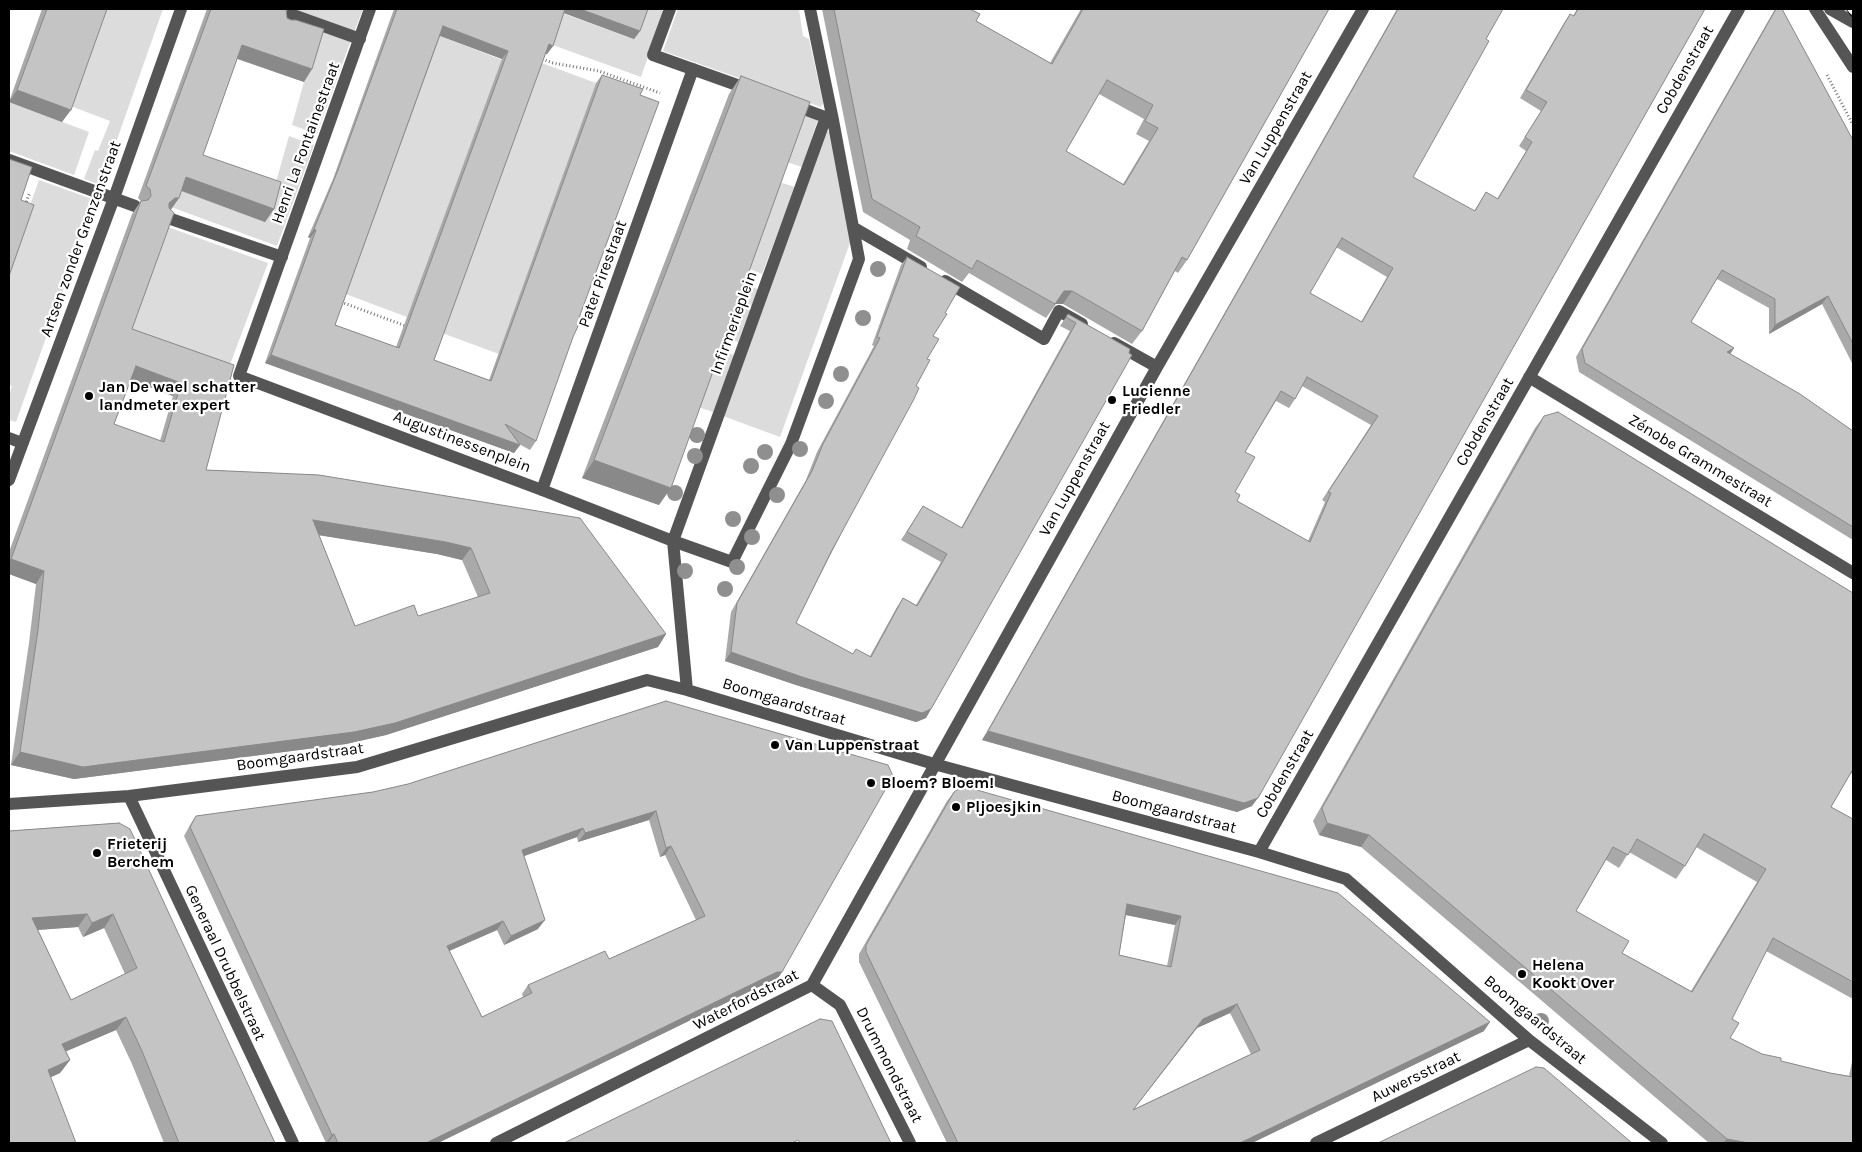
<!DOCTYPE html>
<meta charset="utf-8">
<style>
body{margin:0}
#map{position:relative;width:1862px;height:1152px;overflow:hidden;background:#fff;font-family:Karla,sans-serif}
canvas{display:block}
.frame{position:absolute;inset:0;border:10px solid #000;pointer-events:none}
</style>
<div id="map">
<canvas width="1862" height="1152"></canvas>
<div class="frame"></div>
</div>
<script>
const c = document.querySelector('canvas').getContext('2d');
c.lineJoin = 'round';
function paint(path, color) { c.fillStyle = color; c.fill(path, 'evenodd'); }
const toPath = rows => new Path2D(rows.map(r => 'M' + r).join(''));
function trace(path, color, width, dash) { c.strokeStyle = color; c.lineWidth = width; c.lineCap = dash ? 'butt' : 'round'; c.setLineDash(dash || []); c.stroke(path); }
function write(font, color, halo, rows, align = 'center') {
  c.font = font + ' Karla,sans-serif'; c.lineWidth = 4.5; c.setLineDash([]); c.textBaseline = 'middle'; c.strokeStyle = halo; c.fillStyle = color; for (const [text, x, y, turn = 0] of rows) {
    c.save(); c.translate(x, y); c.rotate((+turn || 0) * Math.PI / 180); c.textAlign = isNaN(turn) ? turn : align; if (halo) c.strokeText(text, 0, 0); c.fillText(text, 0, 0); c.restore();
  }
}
paint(toPath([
 [103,9,163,9,101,185,84,179,95,150,98,151,110,121,68,105],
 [290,9,363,9,354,32],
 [551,9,634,39,646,9,658,9,664,11,641,77,550,44],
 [678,9,799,9,803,36,809,39,823,103,821,107,663,51],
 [292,20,351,40,317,134,292,125,315,42],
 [438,35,502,60,407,317,343,293],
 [539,62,596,83,499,354,442,333],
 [9,102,89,132,74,175,9,151],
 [801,112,818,119,802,167,783,161],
 [825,130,830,132,851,240,780,437,723,416],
 [289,136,314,145,277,246,171,207,177,189,265,221],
 [39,180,95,200,16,422,9,420,9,396,12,386,9,385,9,264],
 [776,181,795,187,762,274,745,267],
 [165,226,268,263,225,378,124,341],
 [739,283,758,289,738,342,721,336],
 [716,349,734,355,713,412,695,406]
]), '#dcdcdc');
trace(toPath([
 [539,58,553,63,599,71,660,93],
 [1827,75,1853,125],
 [25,205,30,192],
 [341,302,406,326]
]), '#777', 3, [1, 2.5]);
trace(toPath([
 [370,9,239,376,542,490,673,541,826,117],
 [670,9,653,55,751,90],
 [810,9,833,120],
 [1815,9,1853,67],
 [1830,9,1853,22],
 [285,25,290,14,360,39],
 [9,160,135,206],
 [168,218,282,257],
 [854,228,921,267],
 [945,281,1044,339,1059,311,1082,324],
 [1114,343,1157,367],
 [1529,377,1853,573],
 [9,438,22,443],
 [9,480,114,198,181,9],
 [542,490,693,69],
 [687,690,673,541,732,562,791,444,859,259,833,120,793,105],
 [129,796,293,1143],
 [9,804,129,796,357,767,647,680,687,690,934,764,1259,852,1346,879,1529,1040,1662,1143],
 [1259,852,1739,9],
 [812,985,840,1005,910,1143],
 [496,1143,812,985,1157,367,1363,9],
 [1316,1143,1529,1040]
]), '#555', 12);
trace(toPath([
 [1846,9,1853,18]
]), '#000', 1);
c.fillStyle = '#8f8f8f';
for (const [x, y] of [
 [878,269],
 [863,318],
 [841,374],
 [826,401],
 [697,435],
 [800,449],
 [765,452],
 [695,456],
 [751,466],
 [675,493],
 [777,495],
 [733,519],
 [752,537],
 [737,567],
 [685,571],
 [725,589],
 [1541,1021]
]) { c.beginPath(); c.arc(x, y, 8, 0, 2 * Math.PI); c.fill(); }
paint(toPath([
 [42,9,107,9,62,122,9,102],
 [207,9,287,9,287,18,304,82,237,59,203,155,274,209,265,222,181,191,179,198,171,210,132,329,234,365,206,470,319,475,666,634,658,647,386,735,346,744,74,779,11,765,29,643,36,584,9,574,9,552,132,214,141,201,138,198],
 [130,380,173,396,160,441,114,424],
 [319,535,437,554,462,560,478,597,418,616,355,626],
 [394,9,648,9,640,31,634,39,564,13,553,46,547,54,545,54,434,360,489,380,596,83,602,75,640,95,580,315,536,441,530,450,519,444,520,445,514,453,265,363,310,238,308,237,333,179],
 [440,36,502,59,396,347,335,325],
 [822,9,970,9,976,21,1050,63,1081,9,1329,9,1187,260,1178,273,1175,271,1142,331,1132,344,1063,304,1056,304,1046,318,969,273,962,282,907,249,910,240,863,212],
 [1099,94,1144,119,1136,134,1149,141,1123,184,1066,151],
 [1397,9,1503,9,1486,39,1413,177,1474,211,1486,192,1497,199,1526,151,1519,146,1541,111,1520,98,1564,23,1570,14,1573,16,1577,9,1705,9,1252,806,1237,812,982,740],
 [1336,247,1387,277,1361,322,1310,293],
 [1302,386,1371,425,1322,500,1325,502,1308,541,1237,501,1235,492,1245,452,1276,401,1289,408,1295,399],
 [1775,9,1782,9,1853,140,1853,365,1822,304,1769,334,1769,308,1717,279,1691,322,1734,348,1730,354,1853,431,1853,540,1579,372,1576,357],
 [741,76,659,505,582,478,729,94],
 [907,257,945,313,933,336,927,359,916,386,796,623,853,654,870,656,897,607,903,598,916,605,941,562,901,540,923,506,961,528,1070,331,1060,326,1068,314,1130,349,931,709,926,718,916,722,796,685,725,661,731,612,806,480,817,452,874,346,872,345,901,265],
 [1544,416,1853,593,1853,775,1851,773,1831,807,1853,819,1853,999,1766,951,1732,1019,1730,1038,1762,1054,1781,1061,1830,1073,1849,1076,1853,1057,1853,1143,1709,1143,1361,847,1319,835,1313,821,1535,428],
 [1696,847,1757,882,1691,991,1622,953,1576,911,1606,860,1619,868,1629,852,1676,879,1685,866],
 [666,701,782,972,776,981,771,981,438,1143,326,1143,184,836,190,825,196,816,373,792,408,784],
 [649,820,660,857,665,855,696,920,609,959,528,985,522,994,523,997,482,1017,449,951,497,930,504,945,538,929,524,856,577,837,578,842],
 [954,792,1484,1031,1252,1143,947,1143,859,962,859,954,947,801],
 [1126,915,1175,925,1167,966,1119,955],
 [1230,1013,1251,1054,1134,1109,1197,1028],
 [119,823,275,1143,164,1143,132,1064,116,1030,66,1051,70,1060,60,1073,51,1077,9,1143,9,831],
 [78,927,83,937,104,928,125,974,71,1000,38,930]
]), '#a9a9a9');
paint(toPath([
 [564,9,580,9,640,31,634,39,561,12],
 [443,26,508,51,502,59,438,35],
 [549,44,553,46,547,54,543,53],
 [242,45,312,69,304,82,233,57],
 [17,90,71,110,62,122,9,102],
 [186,177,274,209,265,222,177,189],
 [175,198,179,198,170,210,166,210,169,203],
 [314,229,316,230,310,238,308,237],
 [1064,291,1072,291,1063,304,1054,304],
 [1828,296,1822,304,1769,334,1775,325],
 [1734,348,1728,357,1727,352],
 [271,355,520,445,514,453,265,363],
 [136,366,181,383,173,396,127,378],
 [594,460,671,488,659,505,582,478],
 [313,520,446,542,471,548,462,560,437,554,305,533],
 [11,559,44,571,36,584,9,574,9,561],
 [666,634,658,647,386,735,346,744,74,779,11,765,20,752],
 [731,652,931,709,926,718,916,722,796,685,725,661],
 [988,731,1258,798,1252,806,1237,812,982,740],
 [656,811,649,820,578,842,585,833],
 [1327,823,1369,835,1361,847,1319,835],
 [583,828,577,837,516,859,522,850],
 [671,846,665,855,660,857,666,848],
 [1127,904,1181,916,1175,925,1121,914],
 [87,914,78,927,22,931,32,918],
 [113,914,104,928,83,937,92,923],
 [545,920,538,929,504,945,511,936],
 [503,921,497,930,440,955,447,946],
 [777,972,782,972,776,981,771,981,438,1143,426,1143],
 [1237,1004,1230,1013,1197,1028,1126,1119,1203,1019],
 [126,1017,116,1030,53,1057,62,1044],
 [1490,1022,1484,1031,1252,1143,1240,1143],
 [70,1060,60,1073,38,1083,48,1070],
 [334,1134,328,1143,326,1143,332,1135],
 [1727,1139,1749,1143,1723,1143]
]), '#898989');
const building = toPath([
 [47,9,107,9,71,110,17,90,47,9],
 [211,9,286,9,287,18,291,20,296,20,324,29,312,69,242,45,203,155,281,182,274,209,186,177,179,198,175,198,169,203,169,208,174,213,132,329,234,365,206,470,319,475,580,518,666,634,395,723,354,732,83,767,20,752,38,630,44,571,11,559,141,201,148,200,151,196,150,189,146,186,211,9],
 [136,366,181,383,164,442,114,424,136,366],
 [313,520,446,542,471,548,490,593,418,616,414,605,355,626,313,520],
 [397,9,565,9,553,46,549,44,434,360,491,381,602,75,643,89,640,95,659,102,580,315,579,324,573,337,536,441,505,424,520,445,271,355,316,230,314,229,338,170,397,9],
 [443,26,508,51,399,348,335,325,443,26],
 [580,9,648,9,640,31,580,9],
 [834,9,970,9,980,14,976,21,1052,64,1083,9,1329,9,1187,260,1182,257,1142,331,1072,291,1064,291,1055,304,977,260,972,269,916,236,920,227,872,199,834,9],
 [1107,80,1153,105,1145,121,1158,128,1124,185,1066,151,1107,80],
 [1398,9,1503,9,1486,39,1489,41,1413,177,1475,211,1486,192,1498,199,1532,142,1525,137,1547,102,1526,90,1570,14,1574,16,1578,9,1705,9,1258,798,1244,803,988,731,1398,9],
 [1342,238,1393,268,1362,322,1310,293,1342,238],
 [1307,377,1378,416,1328,492,1331,493,1310,542,1237,501,1240,495,1235,492,1255,457,1245,452,1281,391,1295,399,1307,377],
 [1776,9,1782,9,1853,140,1853,344,1828,296,1775,325,1775,299,1722,270,1691,322,1734,348,1727,352,1800,394,1853,431,1853,527,1585,363,1582,349,1776,9],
 [741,76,810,102,671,488,594,460,741,76],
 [9,159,32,167,21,200,34,205,9,276,9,159],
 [907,257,960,287,945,313,947,314,933,336,939,339,927,359,930,360,916,386,919,388,914,399,831,552,796,623,853,654,856,649,871,657,903,598,917,606,947,554,907,532,923,506,962,528,1076,323,1066,317,1068,314,1130,349,1129,353,1132,355,931,709,922,713,802,677,731,652,737,603,812,471,823,444,880,338,877,337,907,257],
 [1558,412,1853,593,1853,769,1831,807,1853,819,1853,982,1773,938,1732,1019,1739,1023,1730,1038,1762,1054,1781,1058,1781,1061,1830,1073,1853,1077,1853,1143,1749,1143,1727,1139,1369,835,1327,823,1322,808,1544,416,1558,412],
 [1704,834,1766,869,1692,992,1622,953,1629,941,1576,911,1613,847,1628,855,1637,839,1685,866,1704,834],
 [666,701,888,765,893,776,782,972,777,972,426,1143,338,1143,334,1134,332,1135,190,827,196,816,373,792,408,784,666,701],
 [656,811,666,848,671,846,705,916,609,959,605,951,528,985,532,993,482,1017,447,946,503,921,511,936,545,920,522,850,583,828,585,833,656,811],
 [963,786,1338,893,1490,1022,1240,1143,958,1143,866,952,866,945,954,792,963,786],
 [1127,904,1181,916,1171,967,1119,955,1127,904],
 [1237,1004,1260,1050,1133,1110,1203,1019,1237,1004],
 [119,823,130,829,275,1143,179,1143,142,1051,126,1017,62,1044,70,1060,48,1070,76,1143,9,1143,9,831,119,823],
 [87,914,92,923,113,914,137,968,71,1000,32,918,87,914],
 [820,1019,832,1021,891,1143,800,1143,798,1140,792,1143,564,1143,820,1019],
 [1536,1067,1544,1068,1632,1143,1378,1143,1536,1067]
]);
paint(building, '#c4c4c4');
trace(building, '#898989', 1);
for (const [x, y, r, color] of [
 [89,396,5,"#000"],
 [1112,400,5,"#000"],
 [775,745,5,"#000"],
 [871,783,5,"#000"],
 [956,807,5,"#000"],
 [97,853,5,"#000"],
 [1522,974,5,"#000"]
]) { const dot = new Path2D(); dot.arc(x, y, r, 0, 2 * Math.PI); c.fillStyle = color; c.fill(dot); trace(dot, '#fff', 2); }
write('16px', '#000', '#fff', [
 ["Cobdenstraat",1685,70,-60],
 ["Van Luppenstraat",1276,128,-60],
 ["Henri La Fontainestraat",306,143,-70],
 ["Artsen zonder Grenzenstraat",81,239,-70],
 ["Pater Pirestraat",603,274,-70],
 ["Infirmerieplein",734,323,-70],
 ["Cobdenstraat",1485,422,-60],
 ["Augustinessenplein",462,442,21],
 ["Zénobe Grammestraat",1700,461,31],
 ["Van Luppenstraat",1075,479,-61],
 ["Boomgaardstraat",784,702,17],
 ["Boomgaardstraat",300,757,-8],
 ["Cobdenstraat",1285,774,-60],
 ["Boomgaardstraat",1174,812,15],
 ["Generaal Drubbelstraat",225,963,65],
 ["Waterfordstraat",746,1000,-27],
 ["Boomgaardstraat",1535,1020,40],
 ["Drummondstraat",889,1065,63],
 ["Auwersstraat",1416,1077,-26]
]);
write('bold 16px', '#000', '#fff', [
 ["Jan De wael schatter",99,387],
 ["landmeter expert",99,405],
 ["Lucienne",1122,391],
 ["Friedler",1122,409],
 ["Van Luppenstraat",785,745],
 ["Bloem? Bloem!",881,783],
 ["Pljoesjkin",966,807],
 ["Frieterij",107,844],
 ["Berchem",107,862],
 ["Helena",1532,965],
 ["Kookt Over",1532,983]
], 'left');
</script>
